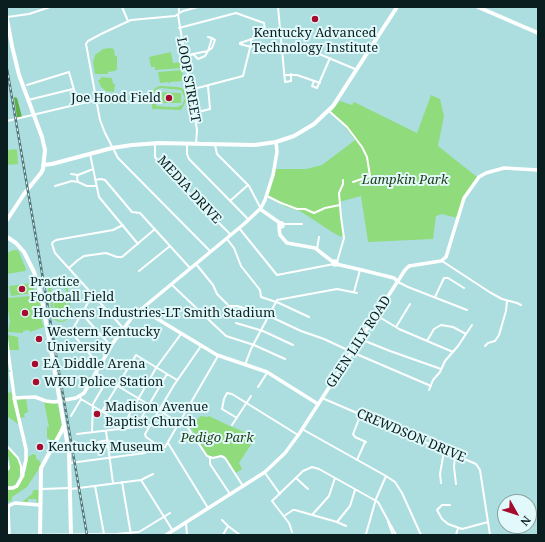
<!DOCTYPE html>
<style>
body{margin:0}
#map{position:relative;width:545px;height:542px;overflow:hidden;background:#acdee0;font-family:"Noto Serif",serif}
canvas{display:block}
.frame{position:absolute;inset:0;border:8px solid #0a1e1f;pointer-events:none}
.north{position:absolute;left:497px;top:494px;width:40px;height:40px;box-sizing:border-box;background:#e1f9fa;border:1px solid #8ba1a2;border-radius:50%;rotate:129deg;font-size:11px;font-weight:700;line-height:16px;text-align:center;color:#0a1e1f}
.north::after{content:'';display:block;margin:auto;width:14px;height:18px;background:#a60b2d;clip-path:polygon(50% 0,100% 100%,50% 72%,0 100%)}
</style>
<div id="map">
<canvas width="545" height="542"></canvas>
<div class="frame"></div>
<div class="north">N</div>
</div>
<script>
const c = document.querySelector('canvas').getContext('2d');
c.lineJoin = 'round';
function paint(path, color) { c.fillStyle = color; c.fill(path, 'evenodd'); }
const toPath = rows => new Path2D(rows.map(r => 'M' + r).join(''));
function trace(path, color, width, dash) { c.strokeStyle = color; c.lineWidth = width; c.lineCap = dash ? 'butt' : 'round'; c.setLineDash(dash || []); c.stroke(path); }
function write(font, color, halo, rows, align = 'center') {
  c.font = font + ' "Noto Serif",serif'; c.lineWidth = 4; c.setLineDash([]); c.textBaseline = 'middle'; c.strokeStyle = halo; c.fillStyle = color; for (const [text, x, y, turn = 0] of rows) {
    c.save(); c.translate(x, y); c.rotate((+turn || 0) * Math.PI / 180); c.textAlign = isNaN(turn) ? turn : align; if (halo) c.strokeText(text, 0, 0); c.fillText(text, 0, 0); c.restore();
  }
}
paint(toPath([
 [110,48,114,49,115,56,117,56,117,69,115,71,108,72,108,74,95,74,93,62,95,55,103,49],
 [171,52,173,63,183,62,183,68,155,70,155,67,151,67,149,57],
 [182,70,183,81,170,82,169,84,168,82,160,83,158,72],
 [101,77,112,78,113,84,115,84,114,92,106,91,101,87,98,80,101,79],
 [160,86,178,87,184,89,186,95,186,100,184,105,181,110,152,109,152,94,155,88],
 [160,88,181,90,185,98,182,105,177,107,170,107,169,106,168,107,157,106,154,101,154,95,156,90],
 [157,92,181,93,181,103,157,103],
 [431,95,440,99,444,116,438,146,477,177,465,194,457,218,442,214,436,216,433,239,368,242,361,196,339,202,343,235,341,237,332,232,300,211,286,207,268,197,276,169,306,169,322,165,355,140,342,123,330,113,340,101,352,105,354,102,417,133],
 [17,149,18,164,7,165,7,150],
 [13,250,18,250,26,269,25,271,7,274,7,253],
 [33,283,34,293,11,296,9,286],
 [56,283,62,283,67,286,68,290,72,317,63,322,59,322,53,319,48,289],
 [58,285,63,286,66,290,70,312,68,318,62,321,58,320,55,316,51,293,52,288],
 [64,292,68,312,56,315,52,294],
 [30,296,30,297,38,298,38,300,40,299,42,322,44,327,30,332,29,330,23,331,23,333,8,332,10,321,7,306,8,298],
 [8,335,18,337,19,350,9,350],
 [11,392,19,423,18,424,7,416,7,393],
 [26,398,28,412,24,414,25,417,20,418,17,401,19,399],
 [44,402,56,403,58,405,62,427,54,442,47,438,47,427,49,427],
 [201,416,207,417,209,416,230,426,256,437,239,463,242,469,236,473,227,459,223,455,211,457,207,455,193,431,189,427],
 [7,446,17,457,21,468,19,478,15,485,12,486,7,486,7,473,9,469,10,462,7,453],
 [33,454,36,455,36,459,39,460,41,464,40,467,27,487,12,497,12,500,9,502,7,501,7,490,14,489,22,479,26,471,28,457],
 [34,490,39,490,38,504,32,503,37,503,36,499,28,499,28,503,21,503,33,493,32,492]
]), '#90db7c');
paint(toPath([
 [14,97,17,98,22,117,17,118]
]), '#5eaf46');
trace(toPath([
 [122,7,128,21],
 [179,7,179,13],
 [198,7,183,11,175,16,131,20,101,34,88,41,86,44,100,120,105,133,118,158,210,251],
 [278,7,285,82,291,81,291,74],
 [178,15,197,130,196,144],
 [7,17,29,14,50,7],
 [179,28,236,13,264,23,265,32,264,35,240,43,240,44,251,47],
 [281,46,294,45,300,46,355,69],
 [193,54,198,59,205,56,208,51,212,48,215,40,212,38],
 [193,54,208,51,212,38,208,37],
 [184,56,193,54,184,58],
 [284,75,297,75,320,83],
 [314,81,312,86,317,88,330,58],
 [27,85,69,72,78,104],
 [190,90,243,76,251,44,251,39],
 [28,100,73,89],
 [329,111,347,127,362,147,367,157,370,176,353,182],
 [194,113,210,109,208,86],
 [7,121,96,100],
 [155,144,155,157,167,171,231,235],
 [187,144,187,154,189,159,248,219],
 [215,145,217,154,249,186,260,207],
 [90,154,99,197,138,244],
 [71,174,78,175,93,169],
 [95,180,101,179,105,180,132,212,140,213,190,268],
 [78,182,77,178,78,175],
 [55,186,72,181,78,182,87,186,96,186],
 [267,196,281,203,297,209,305,209,314,213,325,208,340,205],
 [230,201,248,185],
 [282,224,302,224],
 [123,225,113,230,56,240,53,242,52,244,55,253,123,328],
 [239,228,277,275,334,264],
 [227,239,234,248,241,266,260,290,261,297,279,303,309,317],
 [317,249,319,237],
 [442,261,491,293,502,299,517,303,521,305],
 [337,262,344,238,341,217,339,193,343,184,343,180],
 [196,264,213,285,217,294,229,306,237,306,269,316,301,331,324,339,354,353,431,386],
 [69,268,78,260,84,256,106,253,117,257,122,257,155,229],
 [139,271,170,246],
 [398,282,408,287,467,310],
 [172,285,226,336,254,345,285,359],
 [354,292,360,270],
 [93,294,71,332,100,366],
 [435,297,444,278,448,278,464,288],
 [81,313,111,346],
 [376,315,399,329,453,352],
 [236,323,263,331,293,345],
 [396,327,410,304],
 [7,339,15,398],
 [360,339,390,351,441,369],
 [427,341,434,329,441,325,453,327,466,334],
 [201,346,174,385,145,434,146,437,153,442,162,447,165,447,218,356],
 [485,346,488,343,495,341,499,335,506,311,507,301],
 [7,348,10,369],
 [245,365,251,349,277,300,337,289,357,293],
 [10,373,14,398],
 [96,373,188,428,207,456,213,458,221,456,225,458,243,486],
 [258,387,267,373],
 [429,390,433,380,440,372,445,361,458,346,472,325],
 [80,397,81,399,123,424],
 [322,398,476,464,480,470,490,535],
 [102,411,136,355,177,380],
 [361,414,353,434,355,437,366,442],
 [71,416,81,399],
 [237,418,222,409,224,399,227,393,232,394,298,435],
 [232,425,251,396],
 [121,429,156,368,181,334],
 [302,429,386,476,395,482,402,493,421,535],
 [106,431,113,483],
 [92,432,93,404,107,380],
 [77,434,136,427,167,374],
 [98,442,108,440],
 [168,443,208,508],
 [7,446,18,458,21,466,21,473],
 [455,455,454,467,456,484],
 [210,457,210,464,230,494],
 [7,460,9,468,7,471],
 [357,460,365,442],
 [70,463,145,453,148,450,153,442],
 [265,473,280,494],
 [296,478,308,489],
 [141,480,173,531],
 [122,482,131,535],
 [441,483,440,474,444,451],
 [95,486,104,534],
 [42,489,69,488],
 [71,489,141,480,153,474],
 [450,505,442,505,437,510,442,519,448,524,462,529,488,522],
 [312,515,329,496,335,478],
 [284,516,293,510,295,510,337,522,346,526],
 [222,520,228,526],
 [337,522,350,506,355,490],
 [388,522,393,535],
 [186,523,187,535],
 [292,532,289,523,272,501,303,471,312,467,319,469,378,502,396,535],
 [366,534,376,499,386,476],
 [11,535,117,534,139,532,170,513],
 [223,535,228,526,240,535],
 [456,535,458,528]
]), '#fff', 2);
trace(toPath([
 [260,209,280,223],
 '279 225a2 2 0 1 1 4 0a2 2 0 1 1-4 0Z',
 [279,227,280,235,287,243,315,248,333,262],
 '333 263a2 2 0 1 1 4 0a2 2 0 1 1-4 0Z',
 [336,264,362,270,394,278,397,281],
 [141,309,217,355,267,372,318,404],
 [22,476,26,460,26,449,14,398,35,397,46,401,54,402,76,398,84,393,113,343,133,316,244,224,261,208,265,200,273,175,277,152,276,142],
 [7,488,13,488,17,486,23,475],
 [9,535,8,507,10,505,15,503,40,505],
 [166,535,265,472,285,453,299,434,405,270,409,266,441,261,446,257,464,198,479,177,486,173,504,168,538,170]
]), '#fff', 3.5);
trace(toPath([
 [478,7,538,33],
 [7,19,12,46,19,75,42,137,45,150,43,169,41,173,24,194,7,220],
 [43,165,52,164,112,148,132,145,159,143,255,145,276,142,294,136,314,124,333,106,397,7],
 [7,237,16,243,24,252,34,272,41,294,69,453,71,535],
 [40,535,41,468,61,432,64,425]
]), '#fff', 4);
const rail = toPath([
 [7,69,87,535]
]);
trace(rail, '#557779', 2.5);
trace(rail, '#e1f9fa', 1, [3]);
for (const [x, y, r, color] of [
 [315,19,4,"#a60b2d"],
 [169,98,4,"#a60b2d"],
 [22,289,4,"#a60b2d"],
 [25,313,4,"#a60b2d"],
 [39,339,4,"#a60b2d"],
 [35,364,4,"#a60b2d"],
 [36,382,4,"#a60b2d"],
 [97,414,4,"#a60b2d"],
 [40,447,4,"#a60b2d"]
]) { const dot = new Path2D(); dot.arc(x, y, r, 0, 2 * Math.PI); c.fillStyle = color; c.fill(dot); trace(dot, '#e1f9fa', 1.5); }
write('13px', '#0a1e1f', '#e1f9fa', [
 ["Kentucky Advanced",315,33,"center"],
 ["Technology Institute",315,48,"center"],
 ["Joe Hood Field",161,98,"right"],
 ["Practice",30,282],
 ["Football Field",30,297],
 ["Houchens Industries-LT Smith Stadium",33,313],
 ["Western Kentucky",47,332],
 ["University",47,347],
 ["EA Diddle Arena",43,364],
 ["WKU Police Station",44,382],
 ["Madison Avenue",105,407],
 ["Baptist Church",105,422],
 ["Kentucky Museum",48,447]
], 'left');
write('13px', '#0a1e1f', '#e1f9fa', [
 ["LOOP STREET",188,80,80],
 ["MEDIA DRIVE",189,190,47],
 ["GLEN LILY ROAD",359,342,-57],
 ["CREWDSON DRIVE",411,436,23]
]);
write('italic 13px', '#214117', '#e1f9fa', [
 ["Lampkin Park",405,180],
 ["Pedigo Park",217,438]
]);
</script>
